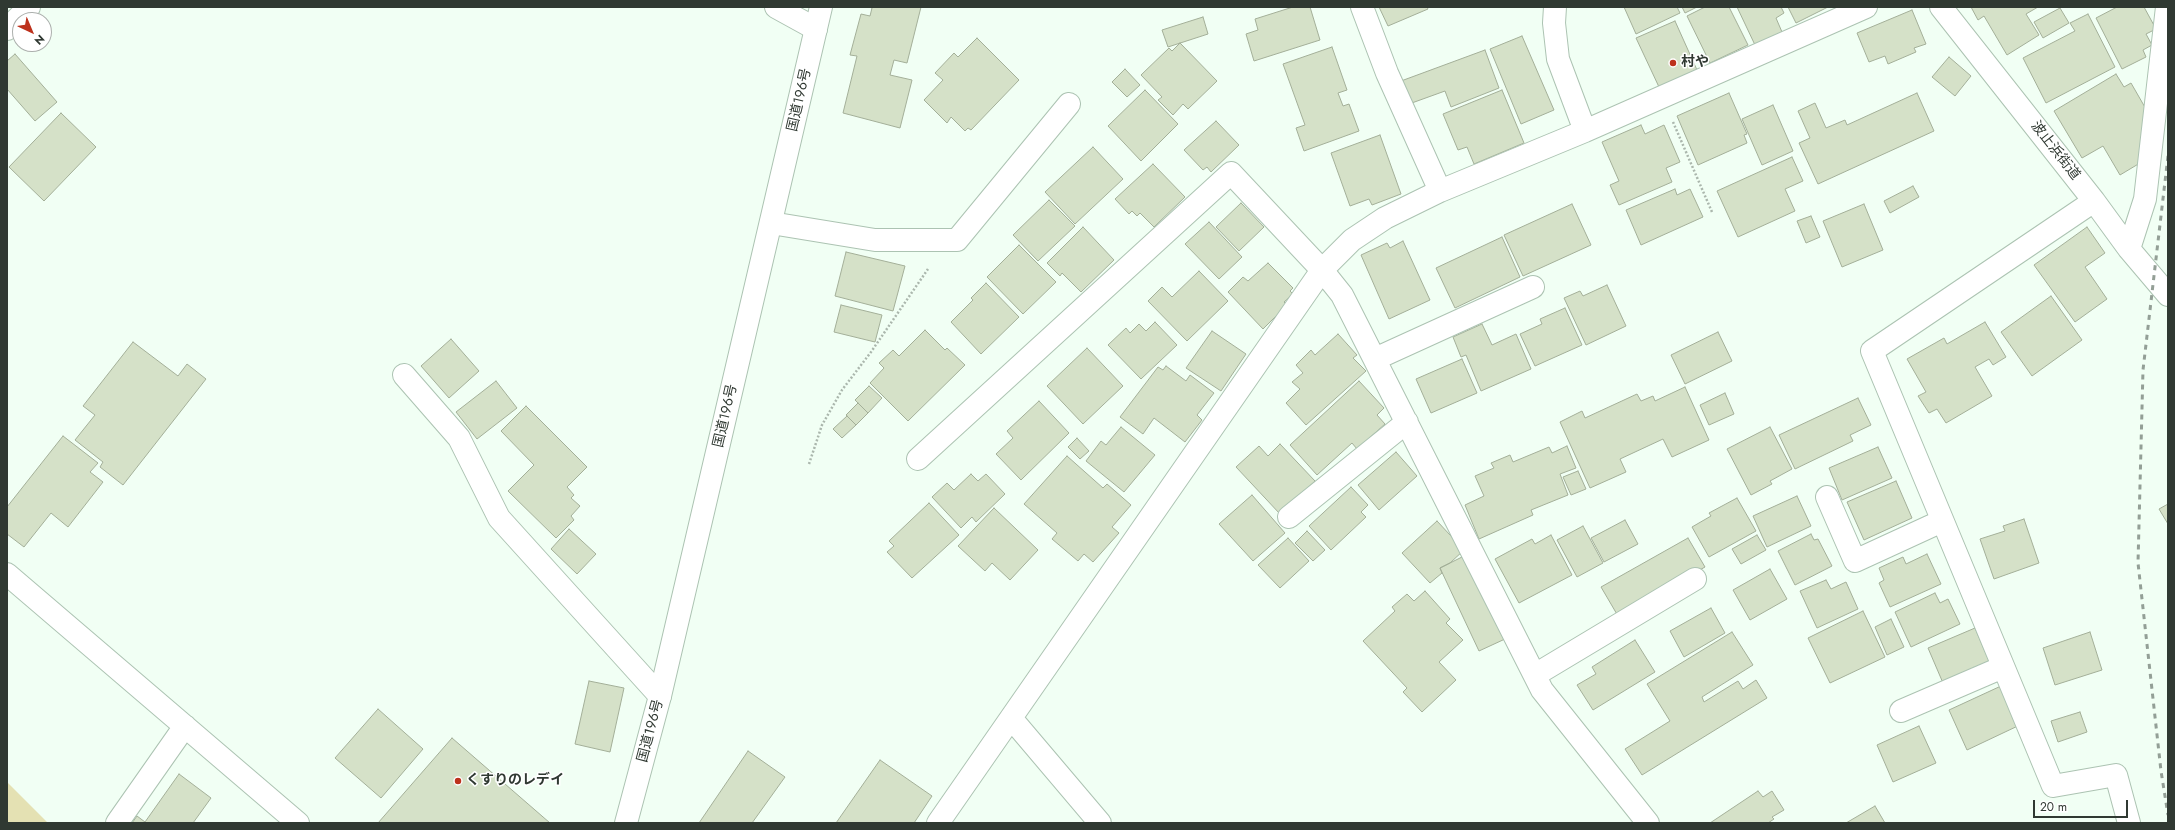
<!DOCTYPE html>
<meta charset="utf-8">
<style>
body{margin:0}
#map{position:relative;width:2175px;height:830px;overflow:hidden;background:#f1fff4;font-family:Jost,sans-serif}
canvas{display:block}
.frame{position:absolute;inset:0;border:8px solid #303932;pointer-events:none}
.north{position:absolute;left:12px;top:12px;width:40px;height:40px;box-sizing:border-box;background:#fff;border:1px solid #acb0ad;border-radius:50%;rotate:136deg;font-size:11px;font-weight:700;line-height:16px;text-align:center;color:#303932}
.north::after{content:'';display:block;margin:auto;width:14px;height:18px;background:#bd311c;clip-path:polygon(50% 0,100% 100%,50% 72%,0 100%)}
.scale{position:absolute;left:2033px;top:800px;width:95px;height:18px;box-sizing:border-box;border:2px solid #303932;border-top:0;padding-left:5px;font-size:12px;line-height:14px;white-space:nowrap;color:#303932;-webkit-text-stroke:3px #fff;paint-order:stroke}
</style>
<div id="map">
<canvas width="2175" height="830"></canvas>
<div class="frame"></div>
<div class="north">N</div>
<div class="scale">20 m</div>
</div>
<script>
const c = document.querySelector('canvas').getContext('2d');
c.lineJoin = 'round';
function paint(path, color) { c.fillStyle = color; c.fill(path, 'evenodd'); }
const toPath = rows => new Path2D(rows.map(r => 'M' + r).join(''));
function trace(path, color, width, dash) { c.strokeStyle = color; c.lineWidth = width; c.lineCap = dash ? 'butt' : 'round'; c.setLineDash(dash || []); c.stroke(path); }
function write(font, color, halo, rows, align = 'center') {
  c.font = font + ' Jost,"Noto Sans JP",sans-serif'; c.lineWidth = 3; c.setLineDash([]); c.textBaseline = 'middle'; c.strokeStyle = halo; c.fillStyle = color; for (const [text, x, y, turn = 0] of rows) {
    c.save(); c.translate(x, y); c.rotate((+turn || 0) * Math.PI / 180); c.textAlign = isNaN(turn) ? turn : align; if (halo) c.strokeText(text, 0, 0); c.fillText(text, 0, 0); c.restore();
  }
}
paint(toPath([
 [7,782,48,823,7,823]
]), '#e4e1b3');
const building = toPath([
 [869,7,921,7,907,63,894,60,890,75,912,80,900,128,843,113,857,56,850,55,861,14,870,16,872,8,869,7],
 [1293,7,1310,7,1320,40,1254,61,1246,34,1258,30,1255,19,1293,7],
 [1379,7,1427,7,1428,9,1388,26,1379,7],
 [1624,7,1677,7,1680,13,1636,34,1624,7],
 [1682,7,1697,7,1685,13,1682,7],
 [1705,7,1729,7,1748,45,1710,63,1687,16,1705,7],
 [1737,7,1781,7,1784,13,1776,18,1782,32,1755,45,1737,7],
 [1788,7,1828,7,1796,23,1788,7],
 [1971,7,2038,7,2026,14,2039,35,2007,55,1984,16,1978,20,1971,7],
 [2117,7,2144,7,2156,29,2146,34,2152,45,2143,50,2146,57,2122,69,2096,18,2117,7],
 [2060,8,2069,23,2043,38,2034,22,2060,8],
 [1912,10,1926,44,1914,48,1916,52,1888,64,1885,56,1869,62,1857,33,1912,10],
 [2088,14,2115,67,2046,103,2023,58,2075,31,2070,23,2088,14],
 [1203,17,1208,34,1168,47,1162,30,1203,17],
 [1675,21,1697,70,1659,87,1636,38,1675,21],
 [1522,36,1554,110,1521,124,1490,49,1522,36],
 [977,38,1019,80,971,130,968,128,965,131,951,117,947,123,924,100,943,80,935,73,954,53,958,57,977,38],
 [1180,43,1217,81,1188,109,1183,104,1173,115,1158,100,1162,97,1141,75,1169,48,1172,51,1180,43],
 [1332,47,1347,90,1338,93,1343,106,1349,104,1359,131,1304,151,1296,128,1305,125,1283,64,1332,47],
 [1485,50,1499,88,1451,107,1445,91,1409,104,1401,81,1485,50],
 [15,54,57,102,35,121,7,89,7,61,15,54],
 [1949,57,1971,76,1955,96,1932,77,1949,57],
 [1125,69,1140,85,1127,97,1112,82,1125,69],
 [2116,74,2124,87,2131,83,2150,116,2145,160,2120,175,2103,146,2082,158,2054,111,2116,74],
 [1145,90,1178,124,1141,161,1108,126,1145,90],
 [1502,90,1524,143,1474,164,1467,147,1458,150,1443,114,1502,90],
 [1729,93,1747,134,1744,135,1747,143,1698,165,1677,116,1729,93],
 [1917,93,1934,131,1818,184,1799,143,1810,138,1798,111,1815,103,1826,128,1845,120,1847,125,1917,93],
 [1773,105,1793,151,1762,165,1742,119,1773,105],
 [61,113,96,147,44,201,9,167,61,113],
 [1216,121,1239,145,1211,172,1207,167,1203,170,1184,150,1216,121],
 [1641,125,1645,134,1664,125,1680,162,1666,168,1672,182,1619,205,1610,185,1619,181,1602,142,1641,125],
 [1380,135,1401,194,1372,205,1369,199,1350,206,1331,153,1380,135],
 [1093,147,1123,179,1075,224,1045,192,1093,147],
 [1792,157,1803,181,1785,189,1795,211,1738,237,1717,191,1792,157],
 [1153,164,1185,197,1154,227,1140,213,1137,216,1132,211,1129,214,1115,199,1153,164],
 [1913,186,1919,197,1890,213,1884,201,1913,186],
 [1675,189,1677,195,1690,189,1703,217,1641,245,1626,210,1675,189],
 [1049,200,1075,226,1038,261,1013,235,1049,200],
 [1241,203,1264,227,1239,251,1216,227,1241,203],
 [1572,204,1591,245,1523,276,1504,235,1572,204],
 [1864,204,1883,250,1842,267,1823,221,1864,204],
 [1811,216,1820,237,1806,243,1797,221,1811,216],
 [1209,222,1242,257,1219,279,1185,244,1209,222],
 [1083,227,1114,260,1081,292,1062,273,1060,276,1047,263,1083,227],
 [2087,227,2105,253,2085,267,2107,299,2075,322,2034,265,2087,227],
 [1502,237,1520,277,1455,308,1436,268,1502,237],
 [1403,241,1430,300,1389,319,1361,255,1387,243,1390,248,1403,241],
 [1019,245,1056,282,1023,314,987,277,1019,245],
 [846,252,905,266,893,311,835,296,846,252],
 [1268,263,1293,288,1290,291,1293,294,1284,302,1287,305,1263,329,1228,292,1243,277,1248,281,1268,263],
 [1199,271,1228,301,1187,341,1148,301,1162,287,1172,297,1199,271],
 [986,283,1019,317,981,354,951,322,973,300,971,298,986,283],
 [1607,285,1626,326,1586,345,1564,298,1580,291,1583,296,1607,285],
 [2051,296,2082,340,2032,376,2001,332,2051,296],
 [841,305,882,315,875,342,834,332,841,305],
 [1565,308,1582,345,1535,366,1520,334,1542,324,1540,319,1565,308],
 [1155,322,1177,345,1141,379,1108,345,1126,328,1130,333,1139,324,1146,331,1155,322],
 [1985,322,2006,357,1993,365,1989,359,1975,367,1992,396,1946,423,1937,409,1929,413,1918,396,1926,392,1907,359,1944,338,1947,344,1985,322],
 [1482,324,1492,345,1516,334,1531,369,1481,391,1466,355,1461,357,1453,337,1482,324],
 [925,330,945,350,947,348,965,365,908,421,870,383,884,368,879,363,893,350,899,356,925,330],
 [1212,331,1246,354,1221,391,1186,368,1212,331],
 [1718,332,1732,361,1685,384,1671,355,1718,332],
 [1338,334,1357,355,1353,358,1366,371,1306,425,1286,403,1300,389,1292,382,1303,373,1296,365,1311,350,1315,355,1338,334],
 [451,339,479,371,449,398,421,366,451,339],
 [133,342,178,376,187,364,206,379,123,485,100,467,103,462,75,440,95,415,83,406,133,342],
 [1087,348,1123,386,1083,424,1047,386,1087,348],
 [1462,359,1477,393,1431,413,1416,379,1462,359],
 [1166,366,1186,381,1190,375,1214,393,1197,415,1202,420,1185,442,1154,418,1143,434,1120,417,1158,367,1163,370,1166,366],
 [496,381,517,408,477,439,456,412,496,381],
 [1359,381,1384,408,1377,415,1385,424,1357,449,1352,443,1317,475,1290,445,1359,381],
 [869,386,882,398,868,413,855,400,869,386],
 [1685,387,1709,440,1672,457,1663,439,1620,459,1626,472,1590,488,1560,422,1582,411,1585,418,1637,394,1641,401,1653,396,1655,401,1685,387],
 [1725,393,1734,414,1709,425,1700,405,1725,393],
 [1858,398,1871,425,1850,435,1853,441,1795,469,1779,435,1858,398],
 [1039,401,1069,433,1021,480,996,454,1013,438,1007,431,1039,401],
 [858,403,868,413,856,425,846,415,858,403],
 [526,406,587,467,567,487,574,495,571,498,580,506,571,516,574,520,556,538,508,491,534,465,501,431,526,406],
 [847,416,856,425,842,438,833,429,847,416],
 [1121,427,1155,455,1124,492,1086,461,1101,441,1106,445,1121,427],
 [1770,427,1792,469,1770,481,1772,484,1751,495,1727,449,1770,427],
 [63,436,98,463,90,472,103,482,68,527,51,513,24,547,7,534,7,507,63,436],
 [1077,438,1089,451,1080,459,1068,447,1077,438],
 [1280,444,1315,481,1280,514,1236,467,1259,446,1268,456,1280,444],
 [1567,446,1576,468,1560,474,1568,495,1531,510,1533,515,1479,539,1465,505,1484,496,1475,476,1494,468,1491,463,1510,455,1513,462,1549,447,1552,453,1567,446],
 [1878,447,1892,478,1842,500,1829,468,1878,447],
 [1396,452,1417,476,1379,510,1358,485,1396,452],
 [1067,456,1103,488,1107,484,1131,505,1112,527,1119,533,1093,562,1084,554,1078,561,1052,539,1057,533,1024,504,1067,456],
 [1578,471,1586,489,1571,495,1563,477,1578,471],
 [971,474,978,481,986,474,1005,494,976,522,972,517,961,528,932,497,947,483,954,490,971,474],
 [1896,481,1912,518,1864,540,1847,502,1896,481],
 [1351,487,1368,505,1361,512,1366,517,1331,550,1309,526,1351,487],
 [1252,495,1285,533,1253,561,1219,524,1252,495],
 [1797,496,1811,526,1767,547,1753,516,1797,496],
 [1737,498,1756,531,1709,557,1692,527,1711,516,1709,513,1737,498],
 [929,503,959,535,912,578,887,552,894,546,889,541,929,503],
 [2168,504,2168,524,2159,509,2168,504],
 [994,508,1038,550,1010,580,992,563,985,571,958,546,994,508],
 [2024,519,2039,563,1994,579,1980,539,2005,531,2003,526,2024,519],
 [1625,520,1638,544,1604,562,1591,538,1625,520],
 [1437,521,1464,550,1450,563,1440,568,1442,573,1430,583,1402,553,1437,521],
 [1583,526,1603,563,1577,577,1557,540,1583,526],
 [569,529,596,554,577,574,551,549,569,529],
 [1307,531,1325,550,1313,561,1295,543,1307,531],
 [1811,534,1814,540,1818,539,1832,566,1795,585,1778,551,1811,534],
 [1551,535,1572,575,1519,603,1495,559,1532,539,1535,544,1551,535],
 [1757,535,1766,550,1741,564,1732,549,1757,535],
 [1288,538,1309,561,1280,588,1258,565,1288,538],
 [1688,538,1705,567,1618,616,1601,587,1688,538],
 [1927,554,1941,584,1890,607,1879,583,1884,580,1879,568,1903,557,1906,564,1927,554],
 [1466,555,1505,639,1479,651,1440,568,1466,555],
 [1770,569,1787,599,1750,620,1733,590,1770,569],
 [1826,580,1831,589,1846,582,1858,609,1817,628,1800,591,1826,580],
 [1425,591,1450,619,1446,623,1463,640,1439,662,1456,680,1422,712,1403,692,1407,688,1363,641,1395,611,1392,607,1407,594,1414,601,1425,591],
 [1935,593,1940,603,1948,599,1960,624,1911,647,1895,612,1935,593],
 [1711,608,1725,633,1684,657,1670,631,1711,608],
 [1863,611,1885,657,1830,683,1808,638,1863,611],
 [1891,619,1904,647,1887,655,1875,627,1891,619],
 [1975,628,1990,663,1943,683,1928,648,1975,628],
 [1732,632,1753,665,1702,697,1704,702,1738,681,1743,689,1756,680,1767,698,1642,775,1625,749,1670,721,1647,684,1732,632],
 [2090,632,2102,670,2055,685,2043,648,2090,632],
 [1635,640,1655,672,1593,710,1577,685,1596,674,1592,667,1635,640],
 [589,681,624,688,610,752,575,744,589,681],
 [2001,686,2022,724,1967,750,1949,710,2001,686],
 [378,709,423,749,381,798,335,758,378,709],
 [2080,712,2087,732,2058,742,2051,721,2080,712],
 [1919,726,1936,763,1893,782,1877,745,1919,726],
 [452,738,550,823,378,823,452,738],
 [748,751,785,777,752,823,699,823,748,751],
 [880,760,932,796,914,823,836,823,880,760],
 [179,774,211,798,193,823,132,823,137,816,145,822,179,774],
 [1758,791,1763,797,1772,791,1784,810,1772,817,1774,819,1768,823,1710,823,1758,791],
 [1875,806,1885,823,1846,823,1875,806]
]);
paint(building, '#d5e1c8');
trace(building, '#a3af98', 1);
const minor = toPath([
 [776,7,816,29],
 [1362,7,1387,73,1440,191],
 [1555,7,1554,23,1558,59,1585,131],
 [1941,7,2094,201,2129,249,2168,295],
 [7,29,29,7],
 [2094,201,1872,351,2053,786,2116,775,2129,823],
 [771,223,875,240,957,240,1069,104],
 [2129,249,2145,199,2167,7],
 [1375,359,1533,287],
 [404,375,459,438,499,518,660,696],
 [918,459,1231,173,1322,270,1342,295,1542,690,1648,823],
 [1827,497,1855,561,1942,521],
 [1289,517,1407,422],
 [7,574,298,823],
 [1535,675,1695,579],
 [1901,711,2003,667],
 [1011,718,1100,823],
 [117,823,185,726],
 [938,823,1322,270,1352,240,1385,218,1440,191,1585,131,1866,7]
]);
const highway = toPath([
 [626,823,660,696,821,7]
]);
trace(minor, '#acc3b2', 24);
trace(highway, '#acc3b2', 24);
trace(toPath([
 [1673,122,1712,212],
 [809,464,822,425,842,390,871,352,928,269]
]), '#abb7ad', 2.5, [2, 2]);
trace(minor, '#fff', 22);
trace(highway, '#fff', 22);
trace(toPath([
 [2168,156,2143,370,2138,563,2161,771,2168,815]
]), '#939f96', 3, [5, 5]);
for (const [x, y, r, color] of [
 [1673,63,4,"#bd311c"],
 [458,781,4,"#bd311c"]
]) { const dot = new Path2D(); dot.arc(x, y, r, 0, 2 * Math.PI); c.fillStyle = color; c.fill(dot); trace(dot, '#fff', 1.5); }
write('bold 14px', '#303932', '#fff', [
 ["村や",1681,63],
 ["くすりのレデイ",466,781]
], 'left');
write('14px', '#303932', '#fff', [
 ["国道196号",800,100,-77],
 ["波止浜街道",2055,151,52],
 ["国道196号",726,416,-77],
 ["国道196号",651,731,-75]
]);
</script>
